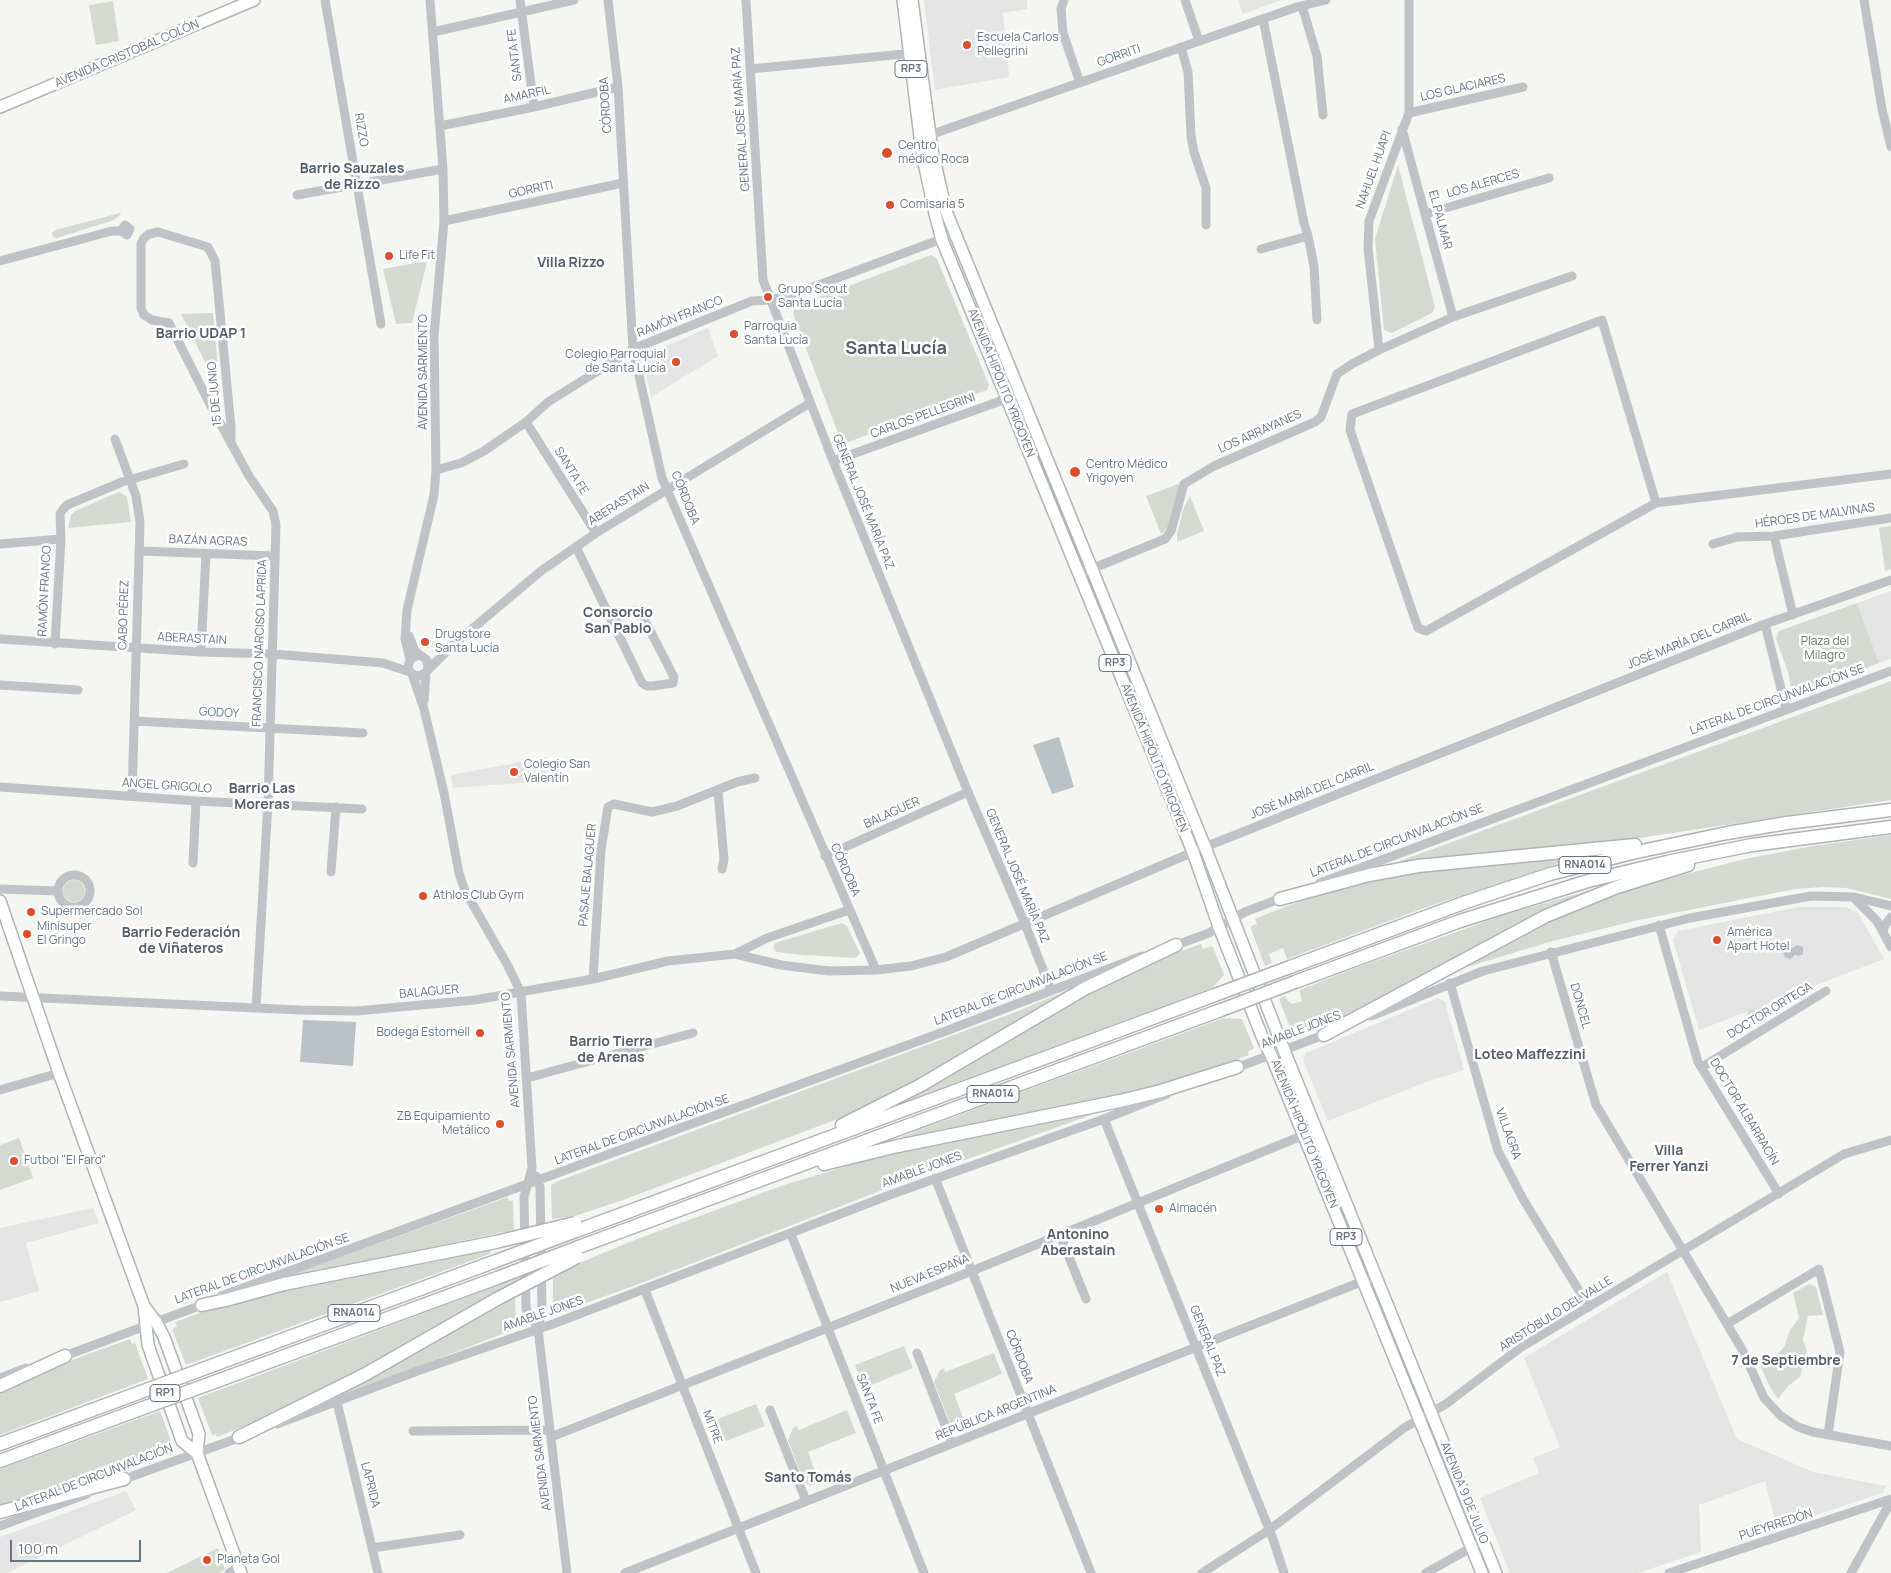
<!DOCTYPE html>
<meta charset="utf-8">
<style>
body{margin:0}
#map{position:relative;width:1891px;height:1573px;overflow:hidden;background:#f5f5f2;font-family:Manrope,sans-serif}
canvas{display:block}
.scale{position:absolute;left:10px;top:1540px;width:131px;height:22px;box-sizing:border-box;border:2px solid #667681;border-top:0;padding-left:6px;font-size:15px;line-height:18px;white-space:nowrap;color:#667681;-webkit-text-stroke:4px #fff;paint-order:stroke}
</style>
<div id="map">
<canvas width="1891" height="1573"></canvas>
<div class="scale">100 m</div>
</div>
<script>
const c = document.querySelector('canvas').getContext('2d');
c.lineJoin = 'round';
function paint(path, color) { c.fillStyle = color; c.fill(path, 'evenodd'); }
const toPath = rows => new Path2D(rows.map(r => 'M' + r).join(''));
function trace(path, color, width, dash) { c.strokeStyle = color; c.lineWidth = width; c.lineCap = dash ? 'butt' : 'round'; c.setLineDash(dash || []); c.stroke(path); }
function write(font, color, halo, rows, align = 'center') {
  c.font = font + ' Manrope,sans-serif'; c.lineWidth = 5; c.setLineDash([]); c.textBaseline = 'middle'; c.strokeStyle = halo; c.fillStyle = color; for (const [text, x, y, turn = 0] of rows) {
    c.save(); c.translate(x, y); c.rotate((+turn || 0) * Math.PI / 180); c.textAlign = isNaN(turn) ? turn : align; if (halo) c.strokeText(text, 0, 0); c.fillText(text, 0, 0); c.restore();
  }
}
paint(toPath([
 [924,0,1027,0,1027,9,1003,13,1009,77,935,90],
 [1238,0,1281,0,1243,14],
 [708,328,718,356,651,397,644,362,648,354],
 [1891,591,1891,659,1879,663,1857,603],
 [546,757,571,779,453,788,451,775],
 [1799,907,1846,907,1858,913,1884,959,1699,1030,1673,940,1678,931],
 [1438,998,1445,1002,1464,1070,1426,1082,1328,1121,1303,1060,1306,1053],
 [93,1208,99,1223,26,1243,39,1291,0,1302,0,1228],
 [1667,1272,1737,1439,1813,1472,1886,1486,1882,1493,1777,1528,1765,1481,1699,1505,1701,1552,1638,1573,1510,1573,1480,1498,1539,1473,1533,1458,1560,1447,1524,1358],
 [126,1491,136,1510,7,1573,0,1573,0,1537]
]), '#e3e4e3');
paint(toPath([
 [113,1,119,41,96,45,89,5],
 [1398,165,1435,307,1432,313,1392,333,1384,330,1375,239],
 [120,213,121,214,114,220,57,238,53,237,52,233,55,230],
 [931,255,937,259,989,385,987,390,846,443,841,441,793,314,795,306],
 [421,262,427,262,412,323,396,324,383,269],
 [213,313,221,403,218,405,205,380,212,376,181,314],
 [1178,484,1181,489,1169,527,1161,534,1146,496],
 [119,492,127,497,131,522,68,528,71,515,75,511],
 [1190,496,1204,531,1177,542,1177,534,1184,507],
 [1891,526,1891,569,1885,571,1879,528],
 [1857,603,1879,663,1799,693,1791,689,1789,675,1776,639,1779,631],
 [1891,681,1891,800,1613,842,1401,862,1400,861],
 [1891,835,1891,899,1847,888,1823,887,1795,889,1634,921,1549,942,1464,968,1464,965,1525,933,1580,907,1632,888,1745,859,1813,846],
 [1571,857,1574,858,1427,907,1287,959,1283,948,1269,954,1272,963,1265,966,1251,929,1251,926,1257,924,1255,919,1269,913,1340,887,1395,872],
 '63 891a11 11 0 1 1 22 0a11 11 0 1 1-22 0Z',
 [1617,882,1356,1012,1302,1035,1300,1030,1292,1032,1279,999,1285,996,1288,1001,1292,1004,1302,1001,1299,990,1356,968,1498,917],
 [842,923,847,926,860,953,856,958,803,955,776,952,773,947,775,943],
 [1201,944,1203,949,1211,946,1213,947,1224,975,1212,988,888,1108,1024,1026,1143,964],
 [1077,986,918,1079,843,1117,623,1200,575,1216,552,1219,551,1185,558,1181,1016,1012],
 [1762,1006,1767,1019,1746,1031,1748,1011],
 [1224,1018,1242,1019,1254,1048,1248,1052,1249,1055,1162,1087,896,1141,897,1139,921,1129],
 [1091,1112,1094,1114,906,1181,636,1285,561,1312,560,1310,553,1311,553,1278,577,1264,632,1241,784,1185,874,1158],
 [19,1138,33,1178,0,1190,0,1145],
 [1320,1153,1361,1255,1360,1255,1318,1154],
 [508,1197,509,1201,513,1200,514,1230,305,1274,260,1286],
 [491,1248,490,1254,476,1259,186,1365,172,1329,177,1327,175,1322,224,1304,281,1287],
 [544,1268,363,1371,273,1415,217,1437,216,1434,212,1435,198,1398],
 [1809,1284,1816,1287,1823,1315,1808,1316,1803,1340,1807,1351,1800,1377,1788,1386,1778,1399,1771,1389,1760,1365,1778,1354,1784,1347,1790,1330,1799,1318,1793,1293],
 [515,1298,516,1325,510,1328,510,1331,313,1407],
 [1378,1300,1379,1300,1419,1401,1418,1401],
 [130,1339,132,1344,135,1343,148,1379,0,1435,0,1389,39,1372],
 [904,1346,913,1368,864,1388,855,1365],
 [994,1353,1002,1374,954,1394,964,1420,970,1424,957,1429,950,1423,934,1382,940,1370,944,1368,945,1372],
 [756,1404,765,1426,716,1445,708,1423],
 [847,1410,856,1433,808,1452,816,1474,825,1480,810,1486,804,1482,788,1440,793,1428,797,1426,799,1430],
 [160,1411,174,1449,170,1451,171,1454,60,1493,0,1509,0,1469],
 [218,1548,225,1570,219,1573,167,1573]
]), '#d5dad1');
paint(toPath([
 [1059,737,1074,787,1052,794,1033,745],
 [1797,945,1803,947,1803,954,1799,956,1795,955,1790,959,1785,957,1783,953,1785,949,1788,947,1793,948],
 [303,1020,356,1022,353,1066,300,1062]
]), '#b7c3c7');
const major = toPath([
 [903,0,922,153,935,214,942,240,1193,852,1219,927,1263,1039,1271,1055,1482,1573],
 [912,0,932,150,946,211,1205,847,1284,1050,1496,1573],
 [0,107,254,0],
 [0,901,59,1073,144,1306,156,1322,164,1337,199,1434,197,1453,241,1573],
 [144,1306,148,1345,182,1441,197,1453]
]);
const highway = toPath([
 [1280,899,1369,875,1418,866,1635,845],
 [1290,967,1466,902,1550,874,1632,853,1727,833,1787,823,1891,810],
 [1295,982,1460,921,1588,881,1667,862,1752,845,1891,827],
 [1324,1035,1546,916,1617,887,1688,865],
 [842,1125,921,1085,1084,989,1176,945],
 [824,1164,898,1146,1120,1101,1161,1091,1237,1067],
 [576,1231,1215,995],
 [576,1248,1221,1010],
 [202,1305,226,1300,284,1284,496,1242],
 [211,1366,496,1261],
 [217,1381,497,1278],
 [0,1386,65,1356],
 [239,1437,364,1375,497,1299],
 [0,1444,130,1396],
 [0,1461,135,1411],
 [0,1512,124,1479]
]);
trace(major, '#b0b5b8', 14);
trace(highway, '#b0b4b7', 15);
trace(toPath([
 [325,0,381,324],
 [520,0,534,107],
 [608,0,618,87,633,349,662,478,876,970],
 [746,0,763,280,833,461,968,792,1025,924,1051,990],
 [1064,0,1061,9,1063,33,1080,83],
 [1185,0,1199,41],
 [1864,0,1882,109,1891,147],
 [1302,6,1317,56,1323,115],
 [1263,19,1304,223,1308,236,1314,266,1317,320],
 [433,32,574,0],
 [1181,47,1188,72,1191,136,1194,152,1206,188,1206,225],
 [750,69,914,53],
 [1409,113,1523,87],
 [440,126,534,107,618,87],
 [1402,129,1453,317],
 [924,137,1297,7,1326,0],
 [297,195,443,169],
 [1425,214,1549,178],
 [444,221,623,183],
 [1261,249,1308,236],
 [0,261,112,231,121,231,127,235,130,229,125,225,121,231],
 [1379,350,1368,248,1369,221,1409,113,1409,0],
 [526,422,596,533],
 [115,439,136,496,140,522,132,796],
 [231,443,231,427,215,261,208,247,158,232,149,234,144,238,141,244,141,308,144,315,152,320,169,323,215,414,231,443,249,476,273,511,276,525,268,803,256,1008],
 [833,461,1020,394],
 [436,470,461,463,484,451,526,422,548,402,633,349,752,301,770,300,789,296,955,234],
 [1656,503,1602,320,1352,414,1350,430,1418,628,1426,631,1656,503,1891,474],
 [1774,536,1793,615],
 [0,544,61,539],
 [1713,544,1737,537,1774,536,1891,518],
 [576,547,642,683,647,686,653,686,673,683,674,677,640,611,632,611,612,620],
 [139,551,275,556],
 [1079,574,1165,539,1171,531,1184,484,1214,466,1315,422,1321,417,1337,374,1352,364,1379,350,1453,317,1572,276],
 [1765,624,1786,709],
 [409,636,415,651,427,660,428,670],
 [0,639,201,652,273,654,383,663,410,672],
 [55,644,61,539,60,514,63,509,67,505,122,482,184,464],
 [201,652,206,554],
 [419,655,410,659,408,669,412,674,424,709,444,793,459,873,465,891,508,966,521,993,532,1168,524,1197,526,1309,538,1329],
 [410,659,405,639,407,610,434,495,436,470,434,336,444,221,443,169,430,0],
 [412,674,419,676,425,673,453,645,541,571,596,533,810,403],
 [0,685,78,690],
 [424,701,426,672],
 [134,721,363,733],
 [0,787,196,801,362,809],
 [718,791,724,859,722,869],
 [825,856,968,792],
 [193,863,196,801],
 [331,872,336,807],
 '58 891a16 16 0 1 1 32 0a16 16 0 1 1-32 0Z',
 [1320,883,1891,671],
 [0,889,58,891],
 [1854,898,1877,921,1891,947],
 [1659,925,1698,1062,1779,1194],
 [1883,932,1885,925,1891,917],
 [1171,947,1209,933,1245,912,1284,897],
 [1551,952,1596,1105,1743,1351,1764,1398,1781,1416,1798,1427,1813,1432,1891,1446],
 [735,954,781,965,829,971,876,970,911,966,946,957,1205,847,1765,624,1891,580],
 [593,979,601,850,608,807,614,804,652,812,677,806,737,782,755,778],
 [1450,983,1498,1151,1523,1199,1589,1307],
 [0,996,300,1010,356,1011,475,1000,593,979,668,961,735,954,767,938,849,910],
 [1371,1016,1483,971,1690,918,1811,896,1854,897,1891,906],
 [1702,1067,1826,991],
 [1233,1069,1329,1033],
 [527,1078,693,1033],
 [0,1090,59,1073],
 [1104,1119,1273,1539,1284,1573],
 [536,1176,540,1187,542,1310,538,1329,567,1573],
 [935,1178,1091,1573],
 [791,1234,924,1573],
 [1060,1235,1086,1299],
 [645,1290,756,1573],
 [221,1296,946,1031,1142,956],
 [1727,1324,1819,1269,1840,1352,1828,1435],
 [917,1353,952,1443],
 [59,1358,207,1303],
 [0,1378,26,1368],
 [337,1402,378,1573],
 [770,1410,806,1501],
 [277,1424,420,1370,553,1324,895,1193,1104,1119,1167,1094],
 [413,1431,550,1430],
 [551,1437,972,1271,1316,1130],
 [119,1481,244,1436],
 [0,1526,87,1494],
 [372,1548,460,1535],
 [229,1573,239,1568],
 [625,1573,1376,1276],
 [1202,1573,1269,1530,1404,1428,1446,1404,1520,1348,1844,1154,1891,1140],
 [1426,1573,1476,1545],
 [1669,1573,1891,1499],
 [1851,1573,1891,1501]
]), '#bfc3c6', 9);
trace(major, '#fff', 11);
trace(highway, '#fff', 12);
const highwayBridge = toPath([
 [1215,995,1290,967],
 [1221,1010,1295,982],
 [496,1242,575,1223],
 [496,1261,576,1231],
 [497,1278,576,1248],
 [497,1299,577,1257],
 [130,1396,211,1366],
 [135,1411,217,1381]
]);
trace(highwayBridge, '#b0b4b7', 15, []);
trace(highwayBridge, '#fff', 12);
for (const [x, y, r, color] of [
 [967,45,5,"#da4e2d"],
 [887,153,6,"#da4e2d"],
 [890,205,5,"#da4e2d"],
 [389,256,5,"#da4e2d"],
 [768,297,5,"#da4e2d"],
 [734,334,5,"#da4e2d"],
 [676,362,5,"#da4e2d"],
 [1075,472,6,"#da4e2d"],
 [425,642,5,"#da4e2d"],
 [514,772,5,"#da4e2d"],
 [423,896,5,"#da4e2d"],
 [31,912,5,"#da4e2d"],
 [27,934,5,"#da4e2d"],
 [1717,940,5,"#da4e2d"],
 [480,1033,5,"#da4e2d"],
 [500,1124,5,"#da4e2d"],
 [14,1161,5,"#da4e2d"],
 [1159,1209,5,"#da4e2d"],
 [207,1560,5,"#da4e2d"]
]) { const dot = new Path2D(); dot.arc(x, y, r, 0, 2 * Math.PI); c.fillStyle = color; c.fill(dot); trace(dot, '#fff', 2); }
for (const [x, y, w] of [
 [911,69,32],
 [1115,663,32],
 [1585,865,52],
 [993,1094,52],
 [1346,1237,32],
 [354,1313,52],
 [165,1393,30]
]) { const box = new Path2D(); box.roundRect(x - w / 2, y - 8.5, w, 17, 4); c.fillStyle = '#fff'; c.fill(box); trace(box, '#667681', 1); }
write('bold 11px', '#667681', null, [
 ["RP3",911,69],
 ["RP3",1115,663],
 ["RNA014",1585,865],
 ["RNA014",993,1094],
 ["RP3",1346,1237],
 ["RNA014",354,1313],
 ["RP1",165,1393]
]);
write('12px', '#667681', '#fff', [
 ["Escuela Carlos",977,38],
 ["Pellegrini",977,52],
 ["Centro",898,146],
 ["médico Roca",898,160],
 ["Comisaría 5",900,205],
 ["Life Fit",399,256],
 ["Grupo Scout",778,290],
 ["Santa Lucía",778,304],
 ["Parroquia",744,327],
 ["Santa Lucía",744,341],
 ["Colegio Parroquial",666,355,"right"],
 ["de Santa Lucía",666,369,"right"],
 ["Centro Médico",1086,465],
 ["Yrigoyen",1086,479],
 ["Drugstore",435,635],
 ["Santa Lucía",435,649],
 ["Colegio San",524,765],
 ["Valentín",524,779],
 ["Athlos Club Gym",433,896],
 ["Supermercado Sol",41,912],
 ["Minisuper",37,927],
 ["El Gringo",37,941],
 ["América",1727,933],
 ["Apart Hotel",1727,947],
 ["Bodega Estornell",470,1033,"right"],
 ["ZB Equipamiento",490,1117,"right"],
 ["Metálico",490,1131,"right"],
 ["Futbol \"El Faro\"",24,1161],
 ["Almacén",1169,1209],
 ["Planeta Gol",217,1560]
], 'left');
write('12px', '#667681', '#fff', [
 ["AVENIDA CRISTOBAL COLÓN",127,54,-23],
 ["SANTA FE",515,55,-97],
 ["GORRITI",1119,56,-19],
 ["LOS GLACIARES",1463,88,-13],
 ["AMARFIL",527,95,-12],
 ["CÓRDOBA",606,105,-94],
 ["GENERAL JOSÉ MARÍA PAZ",741,119,-94],
 ["RIZZO",361,130,80],
 ["NAHUEL HUAPI",1374,170,-70],
 ["LOS ALERCES",1483,184,-16],
 ["GORRITI",531,190,-12],
 ["EL PALMAR",1440,220,75],
 ["RAMÓN FRANCO",680,317,-22],
 ["AVENIDA SARMIENTO",424,372,-90],
 ["AVENIDA HIPÓLITO YRIGOYEN",1001,383,68],
 ["15 DE JUNIO",215,394,-95],
 ["CARLOS PELLEGRINI",923,416,-20],
 ["LOS ARRAYANES",1260,432,-24],
 ["SANTA FE",571,471,58],
 ["CÓRDOBA",685,498,68],
 ["GENERAL JOSÉ MARÍA PAZ",863,502,68],
 ["ABERASTAIN",619,504,-32],
 ["HÉROES DE MALVINAS",1815,516,-8],
 ["BAZÁN AGRAS",208,541,2],
 ["RAMÓN FRANCO",45,591,-87],
 ["CABO PÉREZ",124,615,-88],
 ["ABERASTAIN",192,639,3],
 ["JOSÉ MARÍA DEL CARRIL",1689,641,-22],
 ["FRANCISCO NARCISO LAPRIDA",260,643,-88],
 ["LATERAL DE CIRCUNVALACIÓN SE",1777,700,-20],
 ["GODOY",219,713,3],
 ["AVENIDA HIPÓLITO YRIGOYEN",1154,758,68],
 ["ANGEL GRIGOLO",167,786,4],
 ["JOSÉ MARÍA DEL CARRIL",1312,791,-22],
 ["BALAGUER",892,813,-24],
 ["LATERAL DE CIRCUNVALACIÓN SE",1397,841,-21],
 ["CÓRDOBA",845,870,66],
 ["PASAJE BALAGUER",588,875,-85],
 ["GENERAL JOSÉ MARÍA PAZ",1017,876,67],
 ["LATERAL DE CIRCUNVALACIÓN SE",1021,989,-21],
 ["BALAGUER",429,992,-5],
 ["DONCEL",1580,1006,74],
 ["DOCTOR ORTEGA",1770,1011,-31],
 ["AMABLE JONES",1301,1030,-21],
 ["AVENIDA SARMIENTO",511,1050,-95],
 ["DOCTOR ALBARRACÍN",1744,1112,59],
 ["LATERAL DE CIRCUNVALACIÓN SE",642,1130,-20],
 ["AVENIDA HIPÓLITO YRIGOYEN",1304,1134,68],
 ["VILLAGRA",1508,1134,70],
 ["AMABLE JONES",922,1170,-20],
 ["LATERAL DE CIRCUNVALACIÓN SE",262,1269,-20],
 ["NUEVA ESPAÑA",930,1274,-22],
 ["AMABLE JONES",543,1314,-19],
 ["ARISTÓBULO DEL VALLE",1556,1314,-32],
 ["GENERAL PAZ",1207,1341,68],
 ["CÓRDOBA",1019,1357,69],
 ["SANTA FE",869,1399,69],
 ["REPÚBLICA ARGENTINA",996,1413,-22],
 ["MITRE",712,1427,69],
 ["AVENIDA SARMIENTO",540,1453,-97],
 ["LATERAL DE CIRCUNVALACIÓN",94,1478,-21],
 ["LAPRIDA",370,1485,76],
 ["AVENIDA 9 DE JULIO",1464,1493,68],
 ["PUEYRREDÓN",1776,1525,-18]
]);
write('12px', '#697964', '#fff', [
 ["Plaza del",1825,642],
 ["Milagro",1825,656]
]);
write('bold 14px', '#535f67', '#fff', [
 ["Barrio Sauzales",352,169],
 ["de Rizzo",352,185],
 ["Villa Rizzo",571,263],
 ["Barrio UDAP 1",201,334],
 ["Consorcio",618,613],
 ["San Pablo",618,629],
 ["Barrio Las",262,789],
 ["Moreras",262,805],
 ["Barrio Federación",181,933],
 ["de Viñateros",181,949],
 ["Barrio Tierra",611,1042],
 ["de Arenas",611,1058],
 ["Loteo Maffezzini",1530,1055],
 ["Villa",1669,1151],
 ["Ferrer Yanzi",1669,1167],
 ["Antonino",1078,1235],
 ["Aberastain",1078,1251],
 ["7 de Septiembre",1786,1361],
 ["Santo Tomás",808,1478]
]);
write('bold 18px', '#535f67', '#fff', [
 ["Santa Lucía",896,349]
]);
</script>
